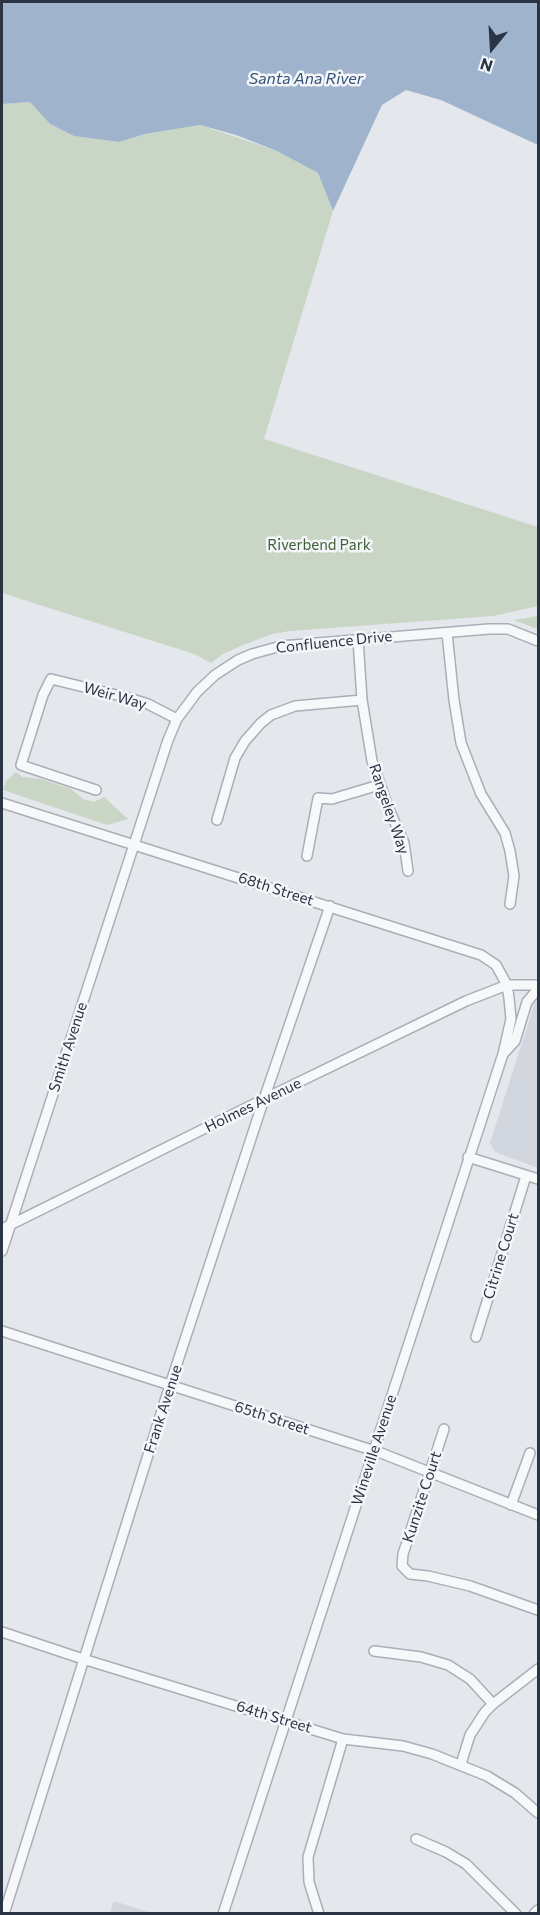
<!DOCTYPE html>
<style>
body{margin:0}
#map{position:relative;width:540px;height:1915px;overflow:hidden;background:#e4e7ec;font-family:Commissioner,sans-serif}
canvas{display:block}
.frame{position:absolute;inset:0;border:3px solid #2b3445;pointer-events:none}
.north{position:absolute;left:462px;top:18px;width:60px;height:60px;-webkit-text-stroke:4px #f4f6f9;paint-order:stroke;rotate:198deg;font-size:16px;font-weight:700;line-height:24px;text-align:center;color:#2b3445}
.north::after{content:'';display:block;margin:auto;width:21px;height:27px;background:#2b3445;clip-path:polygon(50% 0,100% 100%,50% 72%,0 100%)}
</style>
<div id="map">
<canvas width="540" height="1915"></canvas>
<div class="frame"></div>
<div class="north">N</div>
</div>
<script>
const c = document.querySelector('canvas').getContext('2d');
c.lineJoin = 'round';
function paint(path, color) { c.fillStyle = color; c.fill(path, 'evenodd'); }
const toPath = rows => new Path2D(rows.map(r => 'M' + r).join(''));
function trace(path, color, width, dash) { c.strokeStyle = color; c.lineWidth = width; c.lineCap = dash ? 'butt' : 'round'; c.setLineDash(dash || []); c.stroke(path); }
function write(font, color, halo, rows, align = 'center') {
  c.font = font + ' Commissioner,sans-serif'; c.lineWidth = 5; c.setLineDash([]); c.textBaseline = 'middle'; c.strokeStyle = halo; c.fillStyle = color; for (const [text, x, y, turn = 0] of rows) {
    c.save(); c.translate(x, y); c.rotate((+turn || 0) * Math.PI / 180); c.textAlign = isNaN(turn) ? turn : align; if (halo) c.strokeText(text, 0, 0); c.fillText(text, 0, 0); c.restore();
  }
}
paint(toPath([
 [538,1001,538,1168,495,1152,490,1143,535,1002],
 [114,1901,152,1913,110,1913]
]), '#d2d6de');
paint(toPath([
 [30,102,50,124,74,136,119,142,145,134,200,125,277,151,318,173,333,211,264,439,538,527,538,606,493,616,290,631,272,634,238,647,223,654,211,663,194,654,2,593,2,104],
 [538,615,538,629,513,620,533,617],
 [16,772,22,777,41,779,71,789,83,799,94,802,104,797,128,819,107,825,3,790,6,781]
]), '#c9d6c5');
paint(toPath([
 [2,2,538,2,538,145,441,100,406,90,382,105,333,211,318,173,277,151,236,135,200,125,145,134,119,142,74,136,50,124,30,102,2,104]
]), '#9fb4cc');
const minor = toPath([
 [447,633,454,700,461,743,481,794,505,833,510,851,514,876,510,904],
 [358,639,362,700,372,761,388,807,404,843,408,871],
 [96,790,21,765,43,695,51,679,129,698,148,704,177,719],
 [2,803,481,955,496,965,507,985,509,998,511,1019,503,1054,223,1914],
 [217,820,235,758,245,741,261,723,271,715,295,706,362,700],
 [307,856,318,798,332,799,379,785],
 [504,1053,515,1041,527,1002,538,989],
 [468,1157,538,1179],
 [2,1229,264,1099,466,1001,507,985,538,985],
 [2,1251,168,740,177,719,197,692,215,675,238,660,252,654,281,646,489,629,508,629,538,641],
 [2,1331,381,1453,538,1515],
 [476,1337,526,1176],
 [444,1429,403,1554,402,1566,410,1574,428,1576,470,1586,538,1610],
 [511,1505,530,1453],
 [2,1632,83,1659,343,1739,403,1746,432,1754,487,1776,515,1793,538,1813],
 [374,1651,421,1657,448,1665,470,1679,493,1704],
 [461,1764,470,1735,485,1712,493,1704,538,1669],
 [416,1839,446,1852,466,1864,516,1914],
 [4,1914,170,1385,264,1099,330,906],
 [319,1914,309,1882,308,1857,343,1739],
 [534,1914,538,1910]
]);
trace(minor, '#a9aeb7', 12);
trace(minor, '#f7f8fa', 9);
write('15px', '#3f6138', '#f4f6f9', [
 ["Riverbend Park",319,545]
]);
write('15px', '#2b3445', '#f4f6f9', [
 ["Confluence Drive",334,642,-6],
 ["Weir Way",115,696,16],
 ["Rangeley Way",389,809,71],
 ["68th Street",276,889,18],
 ["Smith Avenue",68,1047,-72],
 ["Holmes Avenue",253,1105,-26],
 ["Citrine Court",501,1256,-73],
 ["Frank Avenue",163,1409,-72],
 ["65th Street",272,1418,18],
 ["Wineville Avenue",374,1450,-72],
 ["Kunzite Court",422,1497,-72],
 ["64th Street",274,1717,17]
]);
write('italic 16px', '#34527a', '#f4f6f9', [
 ["Santa Ana River",306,79]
]);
</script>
